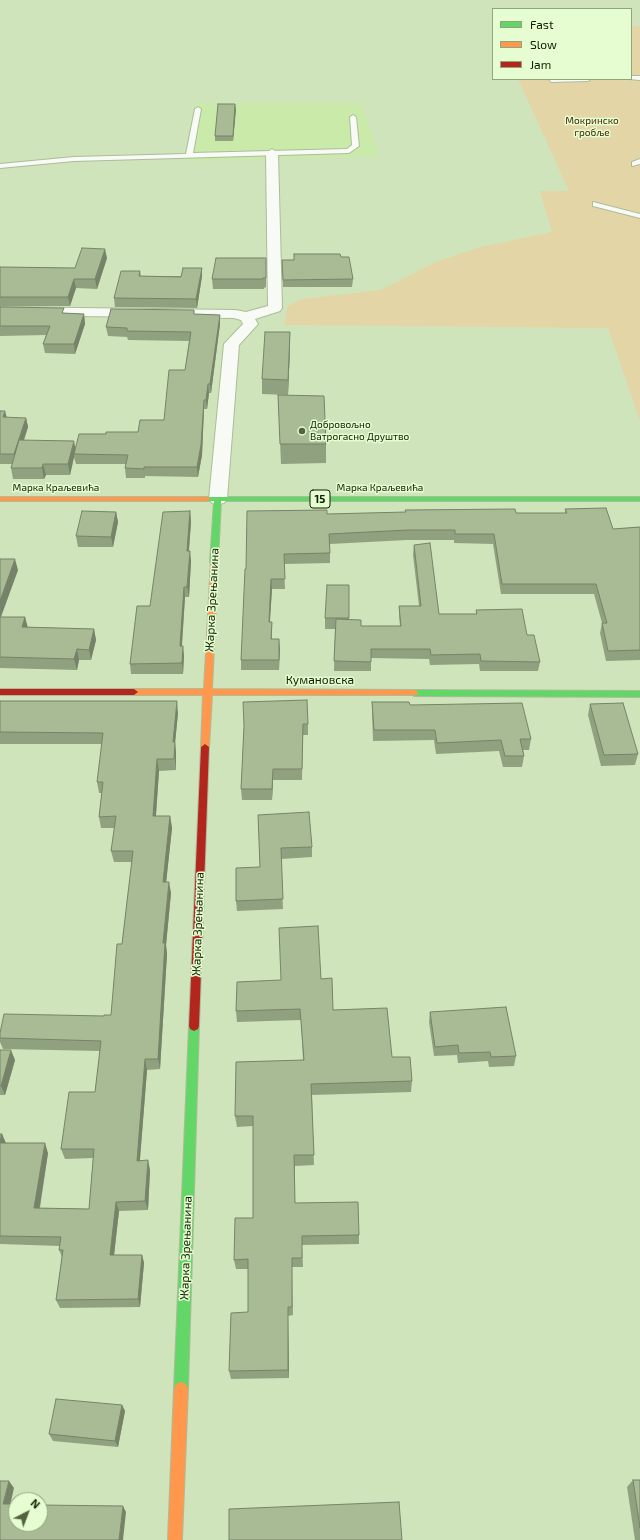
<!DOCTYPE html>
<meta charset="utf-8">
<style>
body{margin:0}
#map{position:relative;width:640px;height:1540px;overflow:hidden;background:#cfe4ba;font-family:"Exo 2",sans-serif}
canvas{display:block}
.legend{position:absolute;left:492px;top:8px;width:140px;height:72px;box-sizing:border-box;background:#e5fdd0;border:1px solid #90a47e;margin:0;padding:5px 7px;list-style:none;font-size:12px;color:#101e02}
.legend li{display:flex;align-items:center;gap:8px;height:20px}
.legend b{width:20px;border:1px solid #90a47e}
.north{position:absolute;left:8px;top:1492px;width:40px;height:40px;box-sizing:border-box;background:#e5fdd0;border:1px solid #90a47e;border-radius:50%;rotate:42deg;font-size:11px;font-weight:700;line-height:16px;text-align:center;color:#101e02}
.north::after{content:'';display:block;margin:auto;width:14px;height:18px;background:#536342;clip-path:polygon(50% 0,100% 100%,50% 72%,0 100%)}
</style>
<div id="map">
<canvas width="640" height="1540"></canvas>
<ul class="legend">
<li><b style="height:5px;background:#63d668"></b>Fast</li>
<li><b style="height:5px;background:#ff974d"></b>Slow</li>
<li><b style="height:5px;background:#b3261e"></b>Jam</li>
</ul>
<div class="north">N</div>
</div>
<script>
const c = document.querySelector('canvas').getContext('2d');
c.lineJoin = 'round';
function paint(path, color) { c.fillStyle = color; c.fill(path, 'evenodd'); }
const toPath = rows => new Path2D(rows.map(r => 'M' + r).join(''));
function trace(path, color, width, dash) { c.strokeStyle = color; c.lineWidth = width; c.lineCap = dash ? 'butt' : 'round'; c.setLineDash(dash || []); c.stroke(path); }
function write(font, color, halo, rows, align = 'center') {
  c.font = font + ' "Exo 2",sans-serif'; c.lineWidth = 3; c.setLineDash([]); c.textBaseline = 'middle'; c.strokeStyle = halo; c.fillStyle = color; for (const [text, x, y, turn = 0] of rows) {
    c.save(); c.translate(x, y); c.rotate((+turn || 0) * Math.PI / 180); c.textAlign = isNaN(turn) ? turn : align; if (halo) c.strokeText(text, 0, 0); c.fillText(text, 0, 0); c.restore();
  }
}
paint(toPath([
 [195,103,361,103,379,156,184,161]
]), '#caeaa9');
paint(toPath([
 [631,26,640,26,640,421,608,328,284,325,288,306,302,299,381,290,436,262,477,248,552,232,540,191,569,191,518,79,631,79]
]), '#e4d5a6');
const lane = toPath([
 [631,76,640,76,640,80,629,79,631,79,631,76],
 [549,79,591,79,588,81,551,82,549,79],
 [198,107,201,109,193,153,347,149,352,145,350,117,353,115,356,117,359,146,349,153,74,161,0,168,0,164,74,157,186,154,195,109,198,107],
 [640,159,640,164,632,166,632,162,640,159],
 [593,202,640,214,640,218,593,206,593,202]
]);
const street = toPath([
 [272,149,278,153,282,308,280,311,255,319,258,324,239,345,227,499,224,503,218,504,212,503,209,499,224,344,243,324,241,320,234,318,0,315,0,307,235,310,246,312,268,306,266,153,272,149]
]);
const fast = toPath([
 [204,497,640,497,640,501,221,501,218,562,214,564,210,562,214,501,204,501,204,497],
 [414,690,640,691,640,697,414,696,410,693,414,690],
 [194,1021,198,1023,199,1026,188,1389,186,1394,181,1396,176,1394,174,1389,189,1026,190,1023,194,1021]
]);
const slow = toPath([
 [0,497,207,497,211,499,207,501,0,501,0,497],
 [211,560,217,560,218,562,212,689,414,690,417,691,418,693,417,695,212,695,209,747,205,750,202,749,201,747,203,695,134,695,130,692,134,689,204,689,211,560],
 [181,1382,186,1384,188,1389,182,1540,168,1540,174,1389,176,1384,181,1382]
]);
const jam = toPath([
 [0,689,134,689,138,692,134,695,0,695,0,689],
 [205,744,209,747,199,1026,198,1029,194,1031,190,1029,189,1026,201,747,205,744]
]);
trace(lane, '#acbc9b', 2);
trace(street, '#acbc9b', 2);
trace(fast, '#acbc9b', 2);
trace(slow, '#acbc9b', 2);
trace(jam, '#acbc9b', 2);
paint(lane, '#f8fbf5');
paint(street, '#f8fbf5');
paint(fast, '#63d668');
paint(slow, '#ff974d');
paint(jam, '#b3261e');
paint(toPath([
 [236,109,233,141,215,141,215,136],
 [341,257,353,279,352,287,283,287,282,260,294,260],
 [107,258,97,289,76,288,70,306,0,306,0,267,75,268],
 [266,258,266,287,264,288,264,289,213,289,212,279],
 [140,271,141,276,202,276,197,308,115,307,114,298],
 [0,307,65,313,84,314,85,324,75,354,45,353,43,344,46,335,0,336],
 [195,314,220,315,220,324,211,393,209,393,207,409,204,409,202,455,198,477,145,476,145,478,126,478,125,468,126,464,76,464,74,457,70,475,46,475,44,479,13,479,11,468,12,464,0,464,0,411,5,411,7,418,26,418,28,427,24,440,75,449,106,434,138,432,164,420,185,370,189,341,128,340,127,337,108,336,106,327],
 [290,332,290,347,288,395,262,394,262,379],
 [278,395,326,444,326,463,281,464],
 [565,509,613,529,640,527,640,660,606,661,600,633,602,623,594,594,501,594,493,544,454,543,454,540,407,540,330,544,330,563,284,564,285,589,272,589,270,622,272,622,272,639,279,639,279,670,241,670,241,660,246,569,327,514,516,513,565,513],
 [190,511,191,522,189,551,191,561,189,597,185,597,182,646,184,656,183,674,131,674,130,664,150,606],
 [116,512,118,522,113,547,78,547,76,536],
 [414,545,439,614,476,614,476,610,527,635,540,662,538,671,480,671,479,664,430,665,429,659,371,658,371,671,334,671,335,629,325,629,325,618,349,585,349,619,361,626,400,626,399,616,399,606,419,606,413,555],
 [0,559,18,570,1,617,25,617,27,627,94,629,96,640,91,660,79,660,77,670,0,668],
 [0,701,178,713,175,743,176,753,176,770,159,771,156,816,170,816,172,828,166,882,171,893,166,945,167,954,160,1069,147,1070,140,1160,150,1170,148,1210,119,1211,114,1255,142,1255,144,1263,140,1307,60,1308,56,1300,62,1257,59,1250,60,1246,0,1244,0,1134,2,1134,6,1143,48,1153,40,1208,89,1209,93,1158,65,1159,61,1149,95,1092,100,1051,3,1049,0,1042,0,1033,111,1015,122,944,132,862,114,862,111,851,115,828,101,828,99,817,102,793,99,793,97,782,102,744,0,744],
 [372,702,410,705,531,739,529,750,523,750,524,756,522,767,503,767,499,751,436,754,434,740,373,741,372,713],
 [590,704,638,754,635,765,601,766,588,715],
 [308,724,308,735,303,735,302,780,273,780,272,800,242,800,241,789,244,726],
 [258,815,312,847,312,857,281,859,283,909,237,911,236,901,260,867],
 [321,979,333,1010,392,1057,412,1081,411,1092,312,1095,314,1165,295,1166,295,1203,359,1235,359,1244,302,1245,303,1267,292,1267,293,1315,288,1316,289,1378,231,1379,229,1371,248,1312,248,1269,236,1269,234,1260,253,1218,253,1126,237,1127,235,1116,303,1060,301,1020,237,1022,236,1011],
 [430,1012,516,1056,514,1066,489,1067,488,1061,458,1063,457,1055,434,1056,429,1022],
 [0,1050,15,1060,5,1095,0,1095],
 [122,1405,125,1411,118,1447,53,1441,49,1434],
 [633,1480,640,1480,640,1540,635,1540,627,1487]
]), '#90a180');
paint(toPath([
 [235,104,236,109,233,141,233,136],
 [105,249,107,258,97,289,95,279],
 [202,268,202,276,197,308,196,299],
 [74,279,76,288,70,306,68,297],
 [84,314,85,324,75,354,74,344],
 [220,315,220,324,211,393,210,384],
 [290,332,290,347,288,395,288,380],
 [208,384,209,393,207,409,206,400],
 [204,400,204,409,202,455,198,477,197,467],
 [5,411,7,420,3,417],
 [26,418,28,427,16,464,14,454],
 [74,441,76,451,74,454,74,457,70,475,68,464],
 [43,464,46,475,44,479,42,468],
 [190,511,191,522,188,561,187,551],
 [116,512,118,522,113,547,111,537],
 [190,551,191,561,189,597,187,587],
 [15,559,18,570,0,619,0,601],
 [271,579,272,589,269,632,269,622],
 [184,587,185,597,181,656,180,646],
 [25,617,28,628,22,627],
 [94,629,96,640,91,660,89,650],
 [279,639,280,649,279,670],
 [183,646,184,656,183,674,182,663],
 [77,649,79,660,77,670,74,659],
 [177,701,178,713,175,743,176,753,176,770,173,742],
 [157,759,159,771,155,828,153,816],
 [273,769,273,780,272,800,272,789],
 [170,816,172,828,165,893,163,882],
 [169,882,171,893,166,945,167,954,160,1069,158,1059,163,943],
 [11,1050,15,1060,5,1095,1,1086],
 [145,1059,147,1070,139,1170,137,1161],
 [2,1134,6,1144,0,1143],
 [45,1143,48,1153,38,1217,34,1208],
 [148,1160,150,1170,148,1210,145,1201],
 [116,1202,119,1211,113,1264,110,1255],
 [142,1255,144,1263,140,1307,138,1299],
 [288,1307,288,1316,289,1378,288,1370],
 [122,1405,125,1411,118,1447,115,1441],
 [9,1481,14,1488,9,1510,3,1504],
 [123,1506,126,1512,123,1540,119,1540]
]), '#768368');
const building = toPath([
 [218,104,235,104,233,136,215,136,218,104],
 [82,248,105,249,95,279,74,279,68,297,0,297,0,267,75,268,82,248],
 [294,254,340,254,341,257,349,257,353,279,283,280,282,260,294,260,294,254],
 [216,258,266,258,266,278,263,278,263,279,212,279,216,258],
 [183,268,202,268,196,299,114,298,121,271,140,271,139,276,181,277,183,268],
 [0,307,64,308,62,313,84,314,74,344,43,344,50,326,0,326,0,307],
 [111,309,194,310,194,314,220,315,210,384,208,384,206,400,204,400,201,445,197,467,144,467,144,469,125,468,128,455,74,454,79,434,106,434,106,432,138,432,140,420,164,420,169,370,185,370,191,332,127,331,127,328,106,327,111,309],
 [265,332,290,332,288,380,262,379,265,332],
 [278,395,324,396,326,444,280,444,278,395],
 [0,411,5,411,3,417,26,418,14,454,0,454,0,411],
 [19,440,74,441,68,464,43,464,42,468,11,468,19,440],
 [606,508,613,529,640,527,640,650,608,651,602,623,607,623,596,584,502,584,494,534,455,534,455,530,408,530,329,534,330,553,284,554,285,579,271,579,269,622,272,622,271,639,279,639,279,660,241,660,245,569,246,569,247,511,327,510,327,514,406,512,405,510,515,509,516,513,567,513,565,509,606,508],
 [82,511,116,512,111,537,76,536,82,511],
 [190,511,187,551,190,551,187,587,184,587,180,646,183,646,182,663,130,664,137,606,150,606,163,512,190,511],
 [430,543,439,614,477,614,476,610,522,609,527,635,534,635,540,662,481,661,480,654,431,655,430,649,371,649,371,662,334,661,336,619,361,620,361,626,401,626,399,606,421,606,414,545,430,543],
 [0,559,15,559,0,601,0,559],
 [327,585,349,585,349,618,325,618,327,585],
 [0,617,25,617,22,627,94,629,89,650,77,649,74,659,0,657,0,617],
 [307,700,308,724,303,724,302,769,273,769,272,789,241,789,244,726,243,702,307,700],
 [0,701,177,701,173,742,175,742,174,759,157,759,153,816,170,816,163,882,169,882,163,943,165,943,158,1059,145,1059,137,1161,148,1160,145,1201,116,1202,110,1255,142,1255,138,1299,56,1300,63,1250,59,1250,61,1237,0,1236,0,1134,2,1134,0,1143,45,1143,34,1208,89,1209,94,1149,61,1149,69,1092,95,1092,101,1041,0,1038,0,1033,4,1014,104,1016,104,1015,111,1015,117,944,122,944,133,851,111,851,116,816,99,817,103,782,97,782,103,733,0,732,0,701],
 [372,702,409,702,410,705,522,703,531,739,520,739,524,756,505,756,501,740,437,743,435,730,374,730,372,702],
 [623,703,638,754,604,755,590,704,623,703],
 [309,812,312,847,281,848,283,899,236,901,236,868,260,867,258,815,309,812],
 [318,926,321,979,332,978,333,1010,387,1008,392,1057,410,1057,412,1081,311,1084,314,1155,294,1155,295,1203,358,1202,359,1235,302,1236,302,1258,292,1258,292,1307,288,1307,288,1370,229,1371,231,1313,248,1312,248,1259,234,1260,235,1218,253,1218,253,1116,235,1116,236,1062,304,1060,300,1009,236,1011,237,982,281,980,279,928,318,926],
 [506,1007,516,1056,491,1057,490,1052,459,1053,458,1045,435,1047,430,1012,506,1007],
 [0,1050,11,1050,1,1086,0,1086,0,1050],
 [56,1399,122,1405,115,1441,49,1434,56,1399],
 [633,1480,640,1480,640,1528,633,1480],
 [0,1481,9,1481,3,1504,16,1504,16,1524,40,1524,40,1505,123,1506,119,1540,0,1540,0,1481],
 [399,1502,402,1540,229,1540,229,1509,399,1502]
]);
paint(building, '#a8bb95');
trace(building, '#768368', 1);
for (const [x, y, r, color] of [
 [302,431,4,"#536342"]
]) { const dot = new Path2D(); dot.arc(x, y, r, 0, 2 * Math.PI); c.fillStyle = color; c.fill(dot); trace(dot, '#e5fdd0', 1.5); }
write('10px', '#432700', '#e5fdd0', [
 ["Мокринско",592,121],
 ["гробље",592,133]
]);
write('10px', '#101e02', '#e5fdd0', [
 ["Добровољно",310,425],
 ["Ватрогасно Друштво",310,437]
], 'left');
write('10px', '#101e02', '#e5fdd0', [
 ["Марка Краљевића",56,488],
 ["Марка Краљевића",380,488]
]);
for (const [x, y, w] of [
 [320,499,20]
]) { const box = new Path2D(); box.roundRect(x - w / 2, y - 9, w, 18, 3); c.fillStyle = '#e5fdd0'; c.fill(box); trace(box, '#101e02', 1); }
write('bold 11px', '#101e02', null, [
 ["15",320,499]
]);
write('12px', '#101e02', '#e5fdd0', [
 ["Жарка Зрењанина",212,600,-87],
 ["Кумановска",320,680],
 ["Жарка Зрењанина",198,924,-88],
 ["Жарка Зрењанина",186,1248,-88]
]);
</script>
